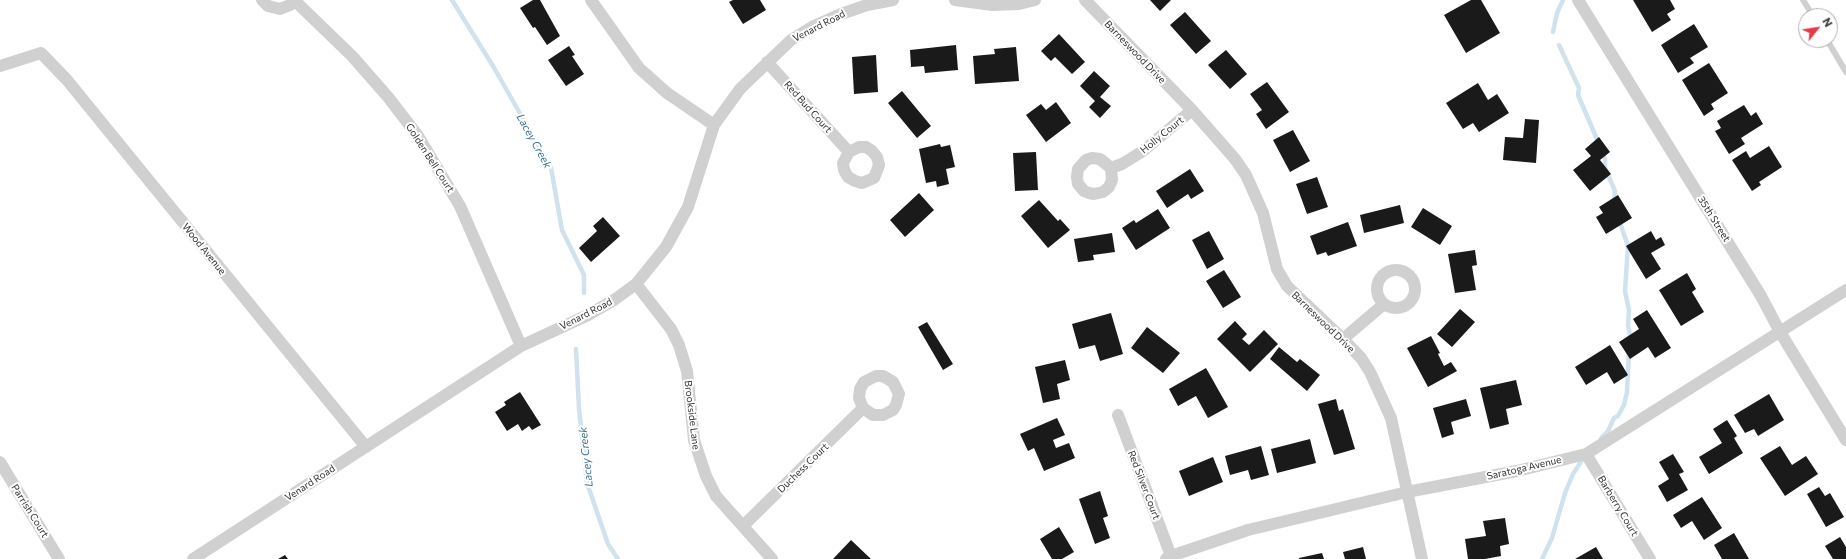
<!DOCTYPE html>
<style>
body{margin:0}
#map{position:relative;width:1846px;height:559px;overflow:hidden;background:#fff;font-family:Commissioner,sans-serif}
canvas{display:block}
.north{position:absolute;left:1798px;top:8px;width:40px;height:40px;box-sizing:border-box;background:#fff;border:1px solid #adadad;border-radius:50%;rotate:60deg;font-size:11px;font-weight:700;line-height:16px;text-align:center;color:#333}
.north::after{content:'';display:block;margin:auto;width:14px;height:18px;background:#e63946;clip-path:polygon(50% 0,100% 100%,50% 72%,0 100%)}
</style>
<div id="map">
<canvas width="1846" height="559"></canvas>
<div class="north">N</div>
</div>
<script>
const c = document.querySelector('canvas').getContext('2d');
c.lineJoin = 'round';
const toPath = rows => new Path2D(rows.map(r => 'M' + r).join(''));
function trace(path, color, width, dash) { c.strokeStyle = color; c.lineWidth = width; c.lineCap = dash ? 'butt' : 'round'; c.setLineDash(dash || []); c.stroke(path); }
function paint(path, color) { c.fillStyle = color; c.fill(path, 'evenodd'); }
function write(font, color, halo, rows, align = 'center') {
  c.font = font + ' Commissioner,sans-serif'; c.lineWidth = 4; c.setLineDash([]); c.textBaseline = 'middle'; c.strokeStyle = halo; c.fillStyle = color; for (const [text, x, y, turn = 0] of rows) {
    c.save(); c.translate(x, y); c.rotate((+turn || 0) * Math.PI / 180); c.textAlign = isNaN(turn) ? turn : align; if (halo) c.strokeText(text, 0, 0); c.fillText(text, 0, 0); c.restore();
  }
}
trace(toPath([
 [452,0,493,66,551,168,562,230,584,275,584,293],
 [1553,32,1557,13,1563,0],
 [1559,45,1579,88,1578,95,1599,144],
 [1602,151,1605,159,1605,168,1615,191,1614,203],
 [1619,220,1628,246,1625,291,1629,310,1628,325,1631,340],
 [576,349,579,409,587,483,608,544,618,559],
 [1600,441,1602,437,1608,431,1614,418,1618,416,1624,405,1627,392,1629,351],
 [1542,559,1552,538,1565,493,1573,474,1584,457]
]), '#cfe2ee', 4.5);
paint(toPath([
 [533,0,540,0,560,36,547,45,535,27,533,28,520,8],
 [733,0,760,0,766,10,743,24,729,2],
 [1150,0,1171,0,1160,11],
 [1471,0,1481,0,1500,33,1466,53,1444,15],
 [1633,0,1670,0,1675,9,1667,14,1671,20,1652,32],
 [1185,12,1211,41,1196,54,1170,25],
 [1694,24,1708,47,1690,58,1694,63,1678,73,1661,45],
 [1059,34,1085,62,1072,74,1055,57,1051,61,1041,51],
 [956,45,958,70,925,73,924,66,911,67,910,50],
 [569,46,575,55,572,56,584,74,566,86,548,60],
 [1016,47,1019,81,975,84,973,56,995,54,994,49],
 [1226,50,1247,74,1230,89,1208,65],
 [876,55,878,92,854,94,852,57],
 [1709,63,1728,93,1711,104,1714,109,1704,116,1682,80],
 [1094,71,1110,86,1100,97,1111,106,1100,118,1089,107,1095,101,1080,86],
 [1267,82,1289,112,1266,129,1256,114,1262,110,1250,94],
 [1478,83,1488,100,1497,94,1509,113,1479,132,1473,123,1463,129,1446,103],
 [902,91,931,126,917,138,888,103],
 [1056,102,1071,123,1046,142,1026,115,1041,104,1046,110],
 [1744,105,1751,116,1756,112,1763,124,1741,138,1745,144,1729,154,1715,131,1721,128,1717,121],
 [1525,119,1539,120,1536,163,1503,160,1505,137,1523,138],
 [1293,130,1310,161,1290,172,1273,140],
 [1599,137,1610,152,1600,160,1611,174,1590,191,1573,170,1591,156,1585,149],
 [940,144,941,147,950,145,955,167,946,169,949,184,937,187,936,181,926,183,919,149],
 [1769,146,1782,167,1759,182,1761,185,1752,191,1732,160,1746,151,1750,158],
 [1036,152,1038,190,1015,191,1013,153],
 [1190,169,1204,191,1191,199,1188,194,1167,208,1156,191],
 [1317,177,1328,207,1307,214,1296,184],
 [919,193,934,210,905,237,890,220],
 [1618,195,1632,218,1606,234,1596,217,1603,213,1599,207],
 [1039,200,1058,221,1060,219,1070,230,1048,248,1021,216],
 [1400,205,1404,223,1364,233,1360,215],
 [1423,208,1452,226,1440,245,1411,227],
 [1158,209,1170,228,1136,250,1122,228,1134,220,1136,223],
 [603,217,620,236,591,262,579,248,597,231,593,226],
 [1348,222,1357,246,1328,256,1326,252,1317,255,1310,236],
 [1209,231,1224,259,1207,269,1192,240],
 [1651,231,1656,240,1661,237,1665,245,1651,253,1661,269,1646,279,1626,246],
 [1112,233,1115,252,1093,255,1094,260,1078,262,1074,239],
 [1475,250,1477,265,1472,266,1476,290,1455,293,1448,254],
 [1224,270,1241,297,1223,308,1206,281],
 [1687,273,1696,289,1692,292,1704,312,1681,326,1659,290],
 [1460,309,1475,322,1452,347,1437,334],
 [1647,310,1671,348,1655,358,1648,347,1630,359,1619,342,1639,329,1633,319],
 [1111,313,1123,354,1100,361,1095,345,1079,349,1072,324],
 [1235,321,1247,334,1242,339,1249,345,1264,330,1278,344,1250,372,1217,339],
 [927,322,953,364,943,370,918,327],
 [1147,327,1180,353,1163,373,1131,348],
 [1431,336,1440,353,1438,354,1444,366,1451,362,1457,371,1428,387,1407,348],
 [1610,345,1628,375,1614,384,1607,372,1586,385,1575,367],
 [1279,347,1297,362,1300,359,1320,375,1307,391,1270,359],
 [1065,360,1070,380,1057,384,1060,399,1043,403,1035,367],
 [1206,368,1228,407,1208,418,1196,396,1178,406,1169,389],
 [1516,380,1522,405,1506,409,1509,424,1490,429,1480,388],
 [520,392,541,425,532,430,529,426,522,431,518,424,507,431,495,412,506,405,504,402],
 [1769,394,1784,420,1758,436,1754,429,1745,433,1734,415],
 [1336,399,1339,411,1343,409,1355,449,1334,455,1318,404],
 [1466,399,1471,416,1451,422,1454,434,1442,438,1433,408],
 [1057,418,1065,435,1053,440,1056,448,1069,443,1075,458,1044,471,1034,448,1028,451,1020,434],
 [1727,420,1737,436,1734,438,1743,453,1709,474,1699,457,1722,443,1713,429],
 [1310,439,1316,463,1277,473,1271,449],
 [1261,446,1269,475,1251,480,1248,470,1230,475,1225,456],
 [1780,446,1792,465,1806,456,1818,474,1785,496,1760,458],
 [1673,454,1684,472,1679,474,1688,490,1667,502,1658,486,1669,479,1659,462],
 [1213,457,1223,482,1189,496,1179,471],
 [1819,487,1825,496,1830,493,1844,517,1826,527,1807,494],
 [1100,491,1108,516,1103,518,1110,538,1095,544,1079,499],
 [1702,497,1722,528,1704,540,1692,521,1681,528,1673,515],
 [1505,518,1509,544,1500,546,1501,556,1485,559,1468,559,1465,539,1486,536,1483,521],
 [1059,527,1074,552,1062,559,1052,559,1040,539],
 [1734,533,1749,559,1722,559,1714,545],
 [1840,537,1846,547,1846,559,1833,559,1825,546],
 [851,540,871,559,833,559],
 [1363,547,1366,559,1345,559,1343,552],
 [1596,547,1603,559,1575,559],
 [1322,553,1324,559,1299,559,1299,558],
 [285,555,288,559,278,559]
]), '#1a1a1a');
trace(toPath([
 [1803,0,1813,16],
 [1827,40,1846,72]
]), '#d0d0d0', 6);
trace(toPath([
 [262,0,268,6,280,9,290,5,295,0],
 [294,0,352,56,388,97,418,136,460,206,521,346],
 [591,0,639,68,667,93,714,125],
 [955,0,992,5,1019,4,1035,0],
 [1085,0,1192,110,1235,159,1246,175,1263,213,1277,269,1287,286,1343,339,1361,358,1370,372,1391,418,1422,559],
 [1578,0,1761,296,1780,332,1846,440],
 [767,62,849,152,843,163,844,170,848,177,855,181,862,183,874,178,879,165,877,157,872,151,866,147,859,147,849,152],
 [0,66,41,53,67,80,366,447],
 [1111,168,1112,180,1109,187,1103,192,1094,194,1089,193,1084,191,1078,184,1077,177,1078,169,1086,160,1092,158,1100,159,1111,168,1122,164,1143,151,1192,110],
 '1377 289a19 19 0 1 1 38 0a19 19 0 1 1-38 0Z',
 [636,284,671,329,679,345,687,371,694,440,706,476,716,496,772,559],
 [1343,339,1384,304],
 [1118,415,1171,556],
 [1586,454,1650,559],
 [0,462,59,559],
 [743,526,863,408,859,398,860,389,864,382,876,376,883,376,893,382,899,394,896,405,893,410,883,415,873,415,863,408],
 [193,559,521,346,588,315,614,300,636,284,666,247,688,207,714,125,740,89,791,40,812,27,841,14,867,5,893,0],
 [1166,559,1171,556,1248,530,1407,492,1517,471,1586,454,1846,290]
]), '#d0d0d0', 12);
write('10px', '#333', '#fff', [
 ["Venard Road",819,26,-27],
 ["Barneswood Drive",1135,52,46],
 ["Red Bud Court",808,107,48],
 ["Holly Court",1162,135,-39],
 ["Golden Bell Court",430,158,57],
 ["35th Street",1714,219,58],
 ["Wood Avenue",204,249,51],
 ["Venard Road",586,314,-27],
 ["Barneswood Drive",1323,322,44],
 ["Brookside Lane",692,415,83],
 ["Duchess Court",803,468,-44],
 ["Saratoga Avenue",1524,468,-13],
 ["Venard Road",310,483,-33],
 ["Red Silver Court",1144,485,69],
 ["Barberry Court",1618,506,59],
 ["Parrish Court",30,511,58]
]);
write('italic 11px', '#3f7597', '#fff', [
 ["Lacey Creek",534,141,61],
 ["Lacey Creek",586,457,-96]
]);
</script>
